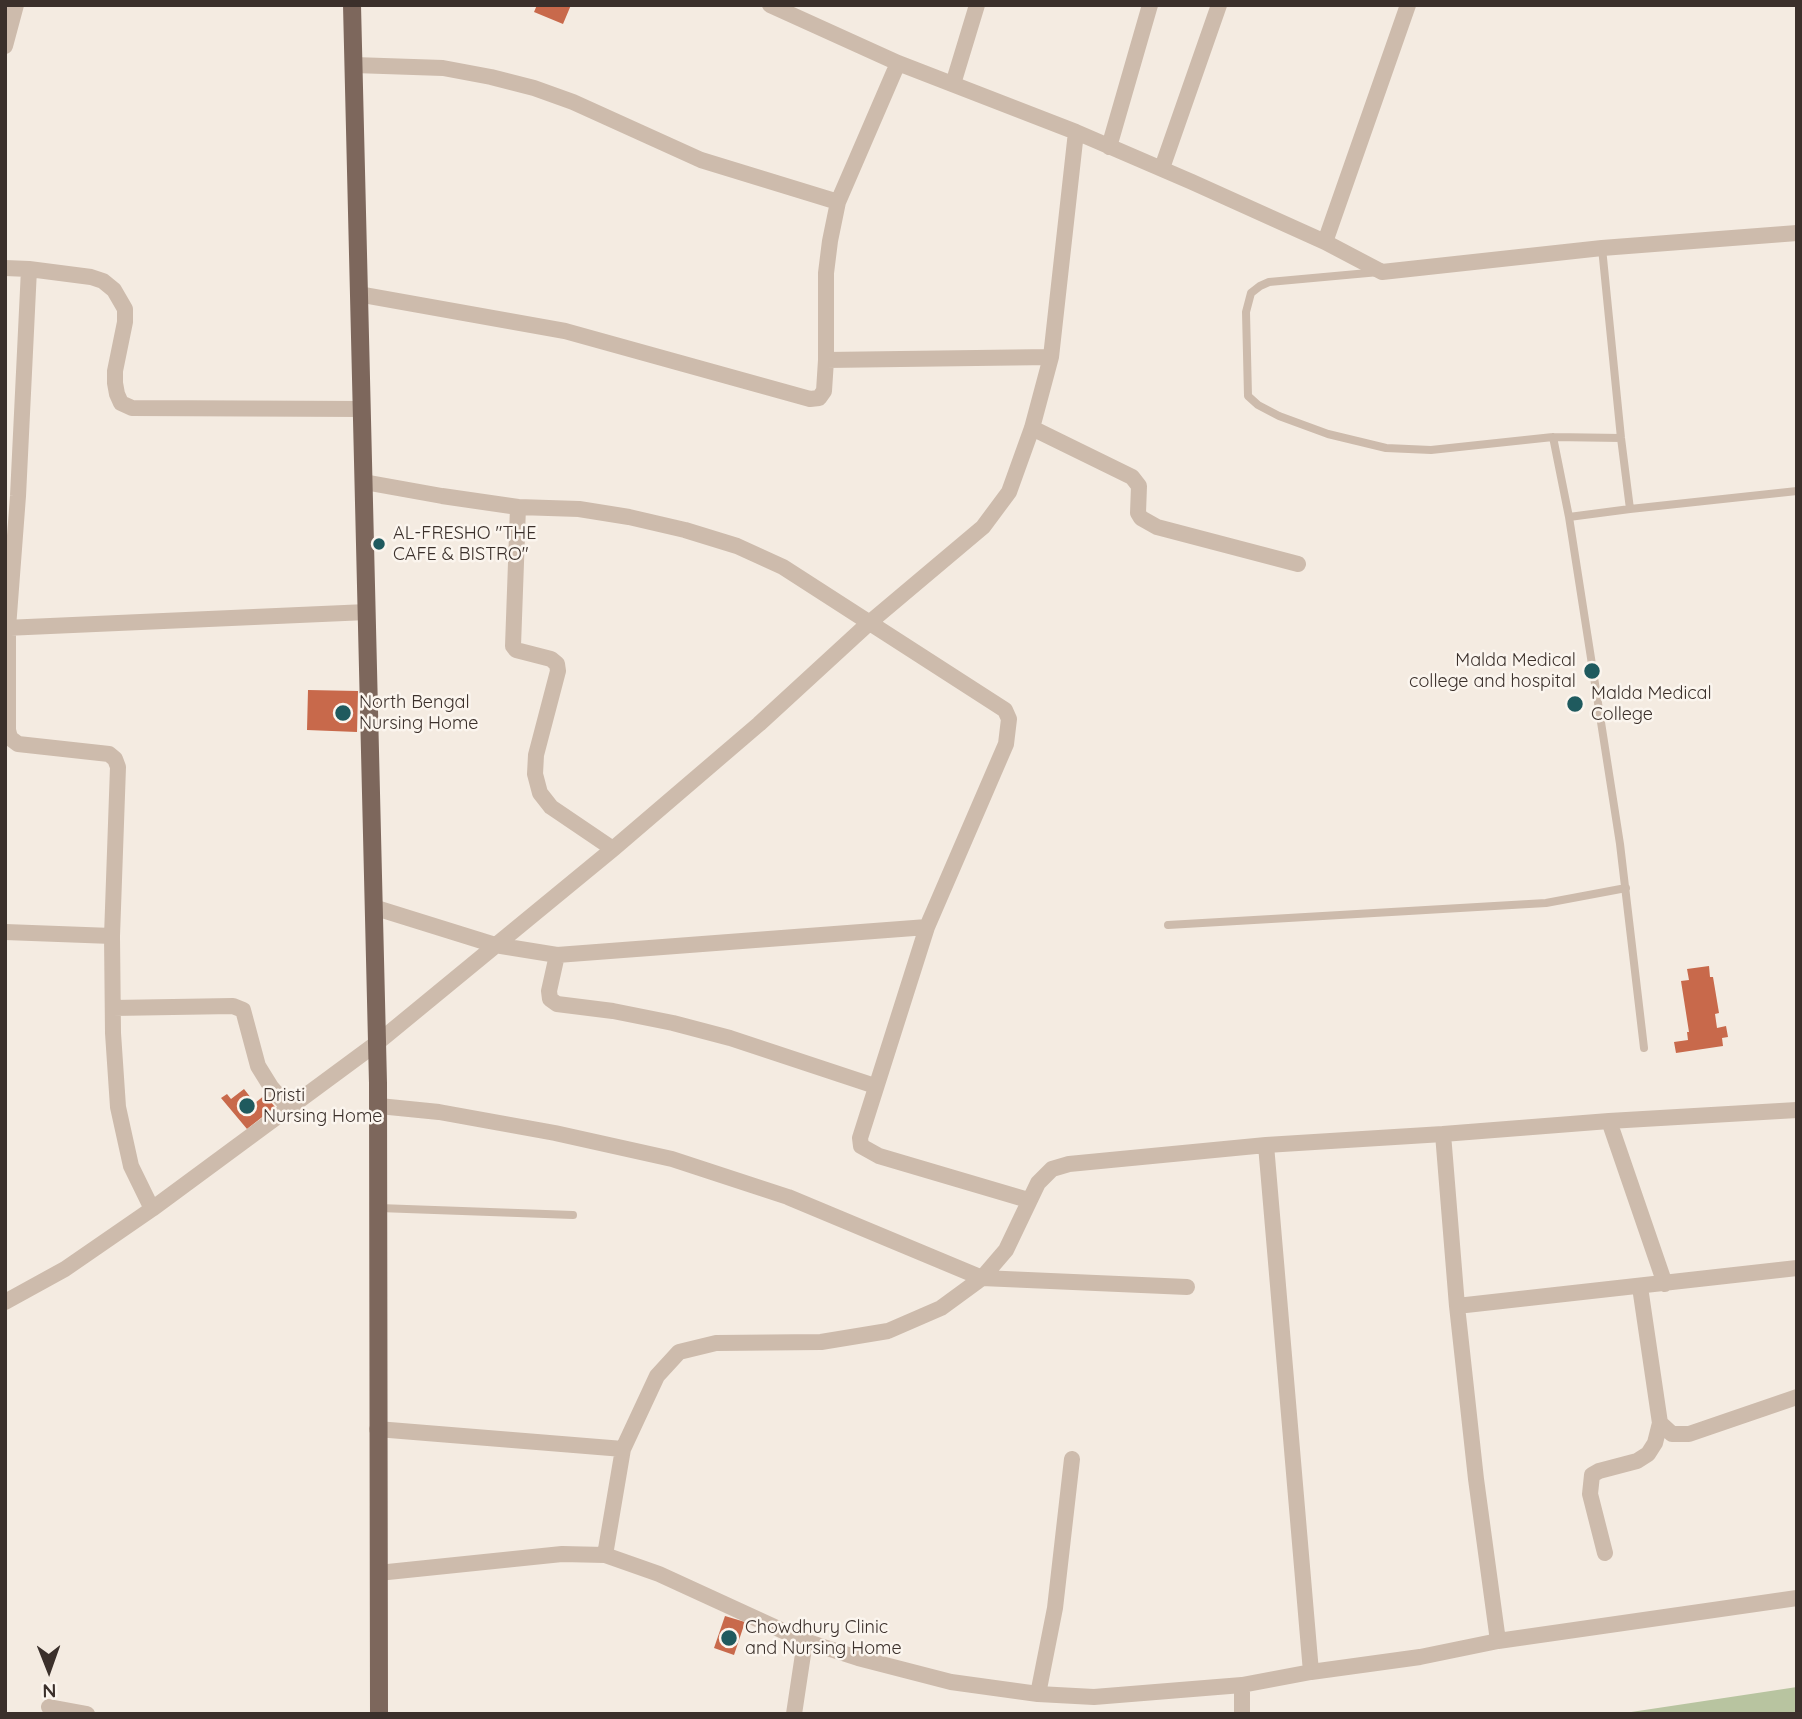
<!DOCTYPE html>
<style>
body{margin:0}
#map{position:relative;width:1802px;height:1719px;overflow:hidden;background:#f4ebe1;font-family:Quicksand,sans-serif}
canvas{display:block}
.frame{position:absolute;inset:0;border:7px solid #3b302b;pointer-events:none}
.north{position:absolute;left:14px;top:1635px;width:70px;height:70px;-webkit-text-stroke:5px #fbf5ee;paint-order:stroke;rotate:179deg;font-size:19px;font-weight:700;line-height:28px;text-align:center;color:#3b302b}
.north::after{content:'';display:block;margin:auto;width:24px;height:32px;background:#3b302b;clip-path:polygon(50% 0,100% 100%,50% 72%,0 100%)}
</style>
<div id="map">
<canvas width="1802" height="1719"></canvas>
<div class="frame"></div>
<div class="north">N</div>
</div>
<script>
const c = document.querySelector('canvas').getContext('2d');
c.lineJoin = 'round';
function paint(path, color) { c.fillStyle = color; c.fill(path, 'evenodd'); }
const toPath = rows => new Path2D(rows.map(r => 'M' + r).join(''));
function trace(path, color, width, dash) { c.strokeStyle = color; c.lineWidth = width; c.lineCap = dash ? 'butt' : 'round'; c.setLineDash(dash || []); c.stroke(path); }
function write(font, color, halo, rows, align = 'center') {
  c.font = font + ' Quicksand,sans-serif'; c.lineWidth = 5; c.setLineDash([]); c.textBaseline = 'middle'; c.strokeStyle = halo; c.fillStyle = color; for (const [text, x, y, turn = 0] of rows) {
    c.save(); c.translate(x, y); c.rotate((+turn || 0) * Math.PI / 180); c.textAlign = isNaN(turn) ? turn : align; if (halo) c.strokeText(text, 0, 0); c.fillText(text, 0, 0); c.restore();
  }
}
paint(toPath([
 [1797,1687,1797,1714,1618,1714]
]), '#b8c4a0');
paint(toPath([
 [537,5,571,5,563,24,534,12],
 [308,690,358,691,357,732,307,730],
 [1709,966,1710,977,1713,977,1719,1013,1715,1014,1717,1028,1726,1026,1728,1037,1722,1038,1723,1046,1676,1053,1674,1042,1688,1040,1687,1032,1689,1032,1681,981,1689,980,1687,969],
 [244,1089,255,1103,265,1095,275,1107,247,1129,221,1098,227,1094,231,1099],
 [725,1616,745,1622,734,1655,714,1648]
]), '#c8694b');
trace(toPath([
 [1602,248,1621,438,1630,509,1797,491],
 [1379,272,1269,282,1260,286,1251,293,1246,312,1248,396,1258,405,1279,416,1328,434,1386,448,1431,450,1553,437,1621,438],
 [1553,437,1569,517,1620,844,1644,1048],
 [1569,517,1630,509],
 [1168,925,1546,903,1626,888],
 [379,1208,573,1215]
]), '#cdbbac', 8);
trace(toPath([
 [770,5,898,63,1076,132,1192,182,1325,242,1382,272,1602,248,1797,233],
 [5,46,16,5],
 [898,63,838,202,830,241,826,273,826,360,1051,357],
 [354,65,443,68,491,77,534,88,573,102,701,160,838,202],
 [953,84,977,5],
 [1109,147,1150,5],
 [1162,168,1219,5],
 [1325,242,1408,5],
 [5,268,29,269,91,277,103,281,114,290,125,309,125,322,115,371,115,383,117,394,121,403,132,408,362,409],
 [29,269,18,496,8,628,8,730,10,738,18,744,109,754,115,759,118,767,112,936,113,1033,118,1107,131,1166,152,1209],
 [358,294,565,331,810,399,819,398,824,391,826,360],
 [1032,428,1132,477,1139,486,1138,513,1141,518,1157,527,1298,564],
 [364,482,442,496,518,507],
 [5,628,367,612],
 [613,849,551,807,540,793,535,774,536,755,558,671,557,664,551,659,516,650,513,646,518,507,579,509,629,517,685,530,737,546,783,567,1005,710,1009,719,1006,744,927,927,860,1138,861,1146,879,1156,1028,1200],
 [373,907,495,945,557,955,927,927],
 [5,932,112,936],
 [557,955,549,991,550,999,557,1004,613,1011,673,1023,730,1038,875,1086],
 [113,1008,233,1006,243,1010,258,1066,271,1087,288,1107],
 [379,1106,439,1112,555,1133,672,1159,788,1197,982,1278,1187,1287],
 [1443,1134,1457,1306],
 [1266,1145,1311,1672],
 [1665,1284,1609,1121,1797,1110],
 [1640,1287,1660,1423,1672,1434,1689,1434,1797,1397],
 [5,1302,65,1269,152,1209,377,1043,613,849,759,724,869,623,983,527,1009,492,1032,428,1051,357,1076,132],
 [377,1429,623,1449,657,1376,679,1352,716,1343,821,1342,888,1331,941,1308,982,1278,1006,1250,1038,1183,1052,1169,1069,1164,1266,1145,1443,1134,1609,1121],
 [1605,1553,1590,1494,1592,1475,1599,1471,1637,1461,1648,1454,1655,1443,1660,1423],
 [605,1555,623,1449],
 [378,1573,562,1554,605,1555,659,1574,805,1641,858,1658,951,1682,1038,1694,1094,1697,1242,1685,1311,1672,1420,1657,1498,1641,1797,1598],
 [1498,1641,1476,1479,1457,1306,1797,1268],
 [1242,1685,1242,1714],
 [1038,1694,1055,1608,1072,1459],
 [49,1707,87,1714],
 [794,1714,805,1641]
]), '#cdbbac', 16);
trace(toPath([
 [352,5,378,1083,379,1714]
]), '#7d675c', 18);
for (const [x, y, r, color] of [
 [379,544,7,"#1f5a5e"],
 [1592,671,9,"#1f5a5e"],
 [1575,704,9,"#1f5a5e"],
 [343,713,9,"#1f5a5e"],
 [247,1106,9,"#1f5a5e"],
 [729,1638,9,"#1f5a5e"]
]) { const dot = new Path2D(); dot.arc(x, y, r, 0, 2 * Math.PI); c.fillStyle = color; c.fill(dot); trace(dot, '#fbf5ee', 2.5); }
write('18px', '#3b302b', '#fbf5ee', [
 ["AL-FRESHO \"THE",393,534],
 ["CAFE & BISTRO\"",393,555],
 ["Malda Medical",1576,661,"right"],
 ["college and hospital",1576,682,"right"],
 ["Malda Medical",1591,694],
 ["College",1591,715],
 ["North Bengal",359,703],
 ["Nursing Home",359,724],
 ["Dristi",263,1096],
 ["Nursing Home",263,1117],
 ["Chowdhury Clinic",745,1628],
 ["and Nursing Home",745,1649]
], 'left');
</script>
